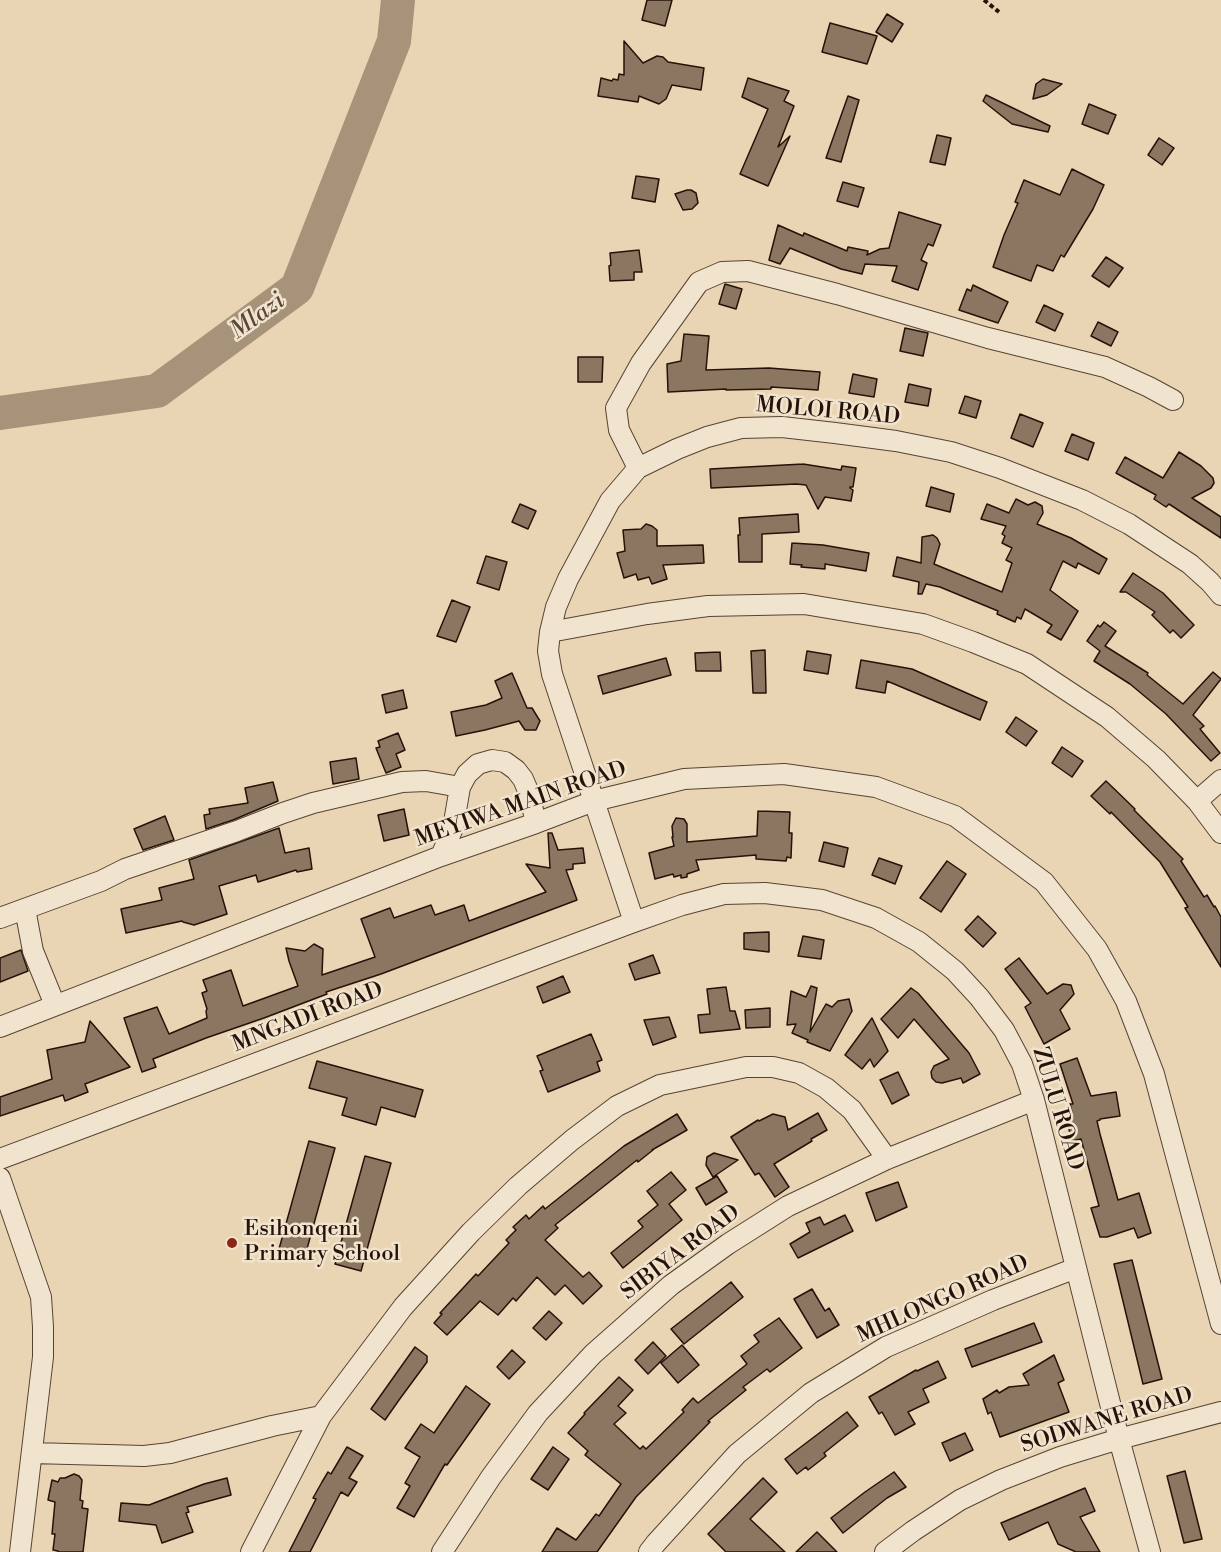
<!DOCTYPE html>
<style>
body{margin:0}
canvas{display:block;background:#e9d5b3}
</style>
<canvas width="1221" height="1552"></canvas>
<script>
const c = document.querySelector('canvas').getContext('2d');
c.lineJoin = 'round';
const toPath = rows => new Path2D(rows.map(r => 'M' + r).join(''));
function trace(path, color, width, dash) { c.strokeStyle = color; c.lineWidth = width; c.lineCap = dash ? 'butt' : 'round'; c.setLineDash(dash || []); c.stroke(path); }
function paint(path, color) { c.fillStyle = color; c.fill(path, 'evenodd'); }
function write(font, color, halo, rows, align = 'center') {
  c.font = font + ' "Libre Bodoni",serif'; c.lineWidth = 5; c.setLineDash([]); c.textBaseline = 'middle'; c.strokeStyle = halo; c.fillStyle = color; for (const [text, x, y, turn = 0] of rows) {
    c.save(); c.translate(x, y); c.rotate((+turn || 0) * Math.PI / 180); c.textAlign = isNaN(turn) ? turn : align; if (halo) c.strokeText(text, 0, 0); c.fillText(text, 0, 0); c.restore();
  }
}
trace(toPath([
 [0,413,157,391,297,288,394,41,398,0]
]), '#a79379', 34);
const building = toPath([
 [647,0,672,0,665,26,642,20,647,0],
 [887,14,903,24,892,42,876,32,887,14],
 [830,23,877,36,867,64,822,52,830,23],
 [624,41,643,63,657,56,663,57,668,62,704,68,701,90,672,85,666,99,659,104,639,96,638,102,598,96,601,78,612,81,613,79,618,80,619,74,624,75,624,41],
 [748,78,789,91,784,101,794,106,778,147,790,136,768,186,740,174,768,109,742,97,748,78],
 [1043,79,1062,84,1047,95,1033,99,1036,84,1043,79],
 [986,95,1050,126,1048,132,1012,124,983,101,986,95],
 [848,96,859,100,841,162,826,158,848,96],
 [1089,104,1116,115,1108,134,1082,124,1089,104],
 [937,135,951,138,945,165,930,162,937,135],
 [1159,138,1174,148,1162,165,1148,155,1159,138],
 [1072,169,1104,185,1093,209,1073,242,1064,257,1061,255,1053,271,1037,265,1031,281,993,267,1004,235,1018,203,1015,202,1024,180,1060,195,1072,169],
 [636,176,659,179,655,202,632,198,636,176],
 [843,182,864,188,858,207,837,201,843,182],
 [687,190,691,190,696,193,698,203,692,209,683,210,675,194,687,190],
 [899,212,941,225,933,246,928,244,921,260,927,263,918,290,892,281,897,266,865,264,862,274,841,269,790,248,780,264,769,260,778,225,803,236,804,233,847,251,848,247,868,251,867,255,880,249,889,248,899,212],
 [639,250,642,272,634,272,634,280,610,281,609,266,611,265,610,253,639,250],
 [1106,257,1123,268,1109,287,1092,276,1106,257],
 [725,284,742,289,736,309,719,304,725,284],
 [973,285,1008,302,998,323,959,310,967,289,971,291,973,285],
 [1044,305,1063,314,1055,331,1036,322,1044,305],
 [1098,322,1118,332,1111,346,1091,336,1098,322],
 [905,328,928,333,923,356,900,351,905,328],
 [684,334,709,336,706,370,769,368,820,372,818,390,771,387,771,389,726,390,726,389,668,392,667,364,681,361,684,334],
 [578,357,603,357,602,382,578,382,578,357],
 [853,374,877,379,874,397,849,393,853,374],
 [909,384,931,389,928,406,905,402,909,384],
 [965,396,981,401,976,418,959,413,965,396],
 [1020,414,1043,423,1033,447,1011,438,1020,414],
 [1072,434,1094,443,1088,460,1065,451,1072,434],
 [1179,452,1201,466,1213,478,1214,483,1211,488,1192,498,1221,517,1221,538,1169,504,1166,507,1154,499,1156,495,1116,473,1125,457,1163,478,1179,452],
 [803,464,841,470,842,466,856,468,853,487,850,487,850,488,853,490,851,501,825,497,818,509,806,485,796,484,711,488,710,469,803,464],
 [931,487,954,494,950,512,926,506,931,487],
 [1016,499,1028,505,1035,502,1042,506,1043,513,1037,524,1071,538,1107,559,1099,574,1078,563,1076,568,1063,561,1050,590,1078,611,1061,640,1047,632,1052,625,1025,609,1021,619,1017,617,1015,622,997,614,998,611,940,587,926,584,922,594,918,594,919,582,893,576,897,557,921,563,922,537,933,535,937,538,940,544,934,564,1002,592,1012,563,1006,560,1012,548,1002,543,1005,536,1002,534,1006,526,981,519,987,504,1009,513,1016,499],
 [520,504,536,511,528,529,512,522,520,504],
 [798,514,799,532,762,534,762,562,739,562,738,535,740,535,739,518,798,514],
 [646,524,652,526,657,530,657,546,703,545,704,563,663,565,667,579,652,584,649,577,638,580,636,574,624,578,617,553,625,551,623,530,641,529,646,524],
 [792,543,823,545,869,553,866,571,825,564,825,569,801,567,802,565,790,564,792,543],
 [486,556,507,562,499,590,477,583,486,556],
 [1133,573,1163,593,1194,625,1181,638,1173,630,1170,633,1152,615,1155,612,1126,592,1120,592,1133,573],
 [452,600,470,607,456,642,437,636,452,600],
 [1104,622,1116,631,1105,646,1148,673,1147,675,1183,704,1213,672,1221,679,1193,715,1204,726,1200,729,1220,753,1211,761,1166,714,1130,684,1094,661,1100,651,1087,641,1098,625,1100,627,1104,622],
 [765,650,766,693,753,693,751,651,765,650],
 [807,651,831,655,828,674,804,670,807,651],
 [720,652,721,671,696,671,695,653,720,652],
 [666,658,671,675,603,694,598,676,666,658],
 [861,660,912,669,987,702,980,720,887,681,885,693,856,688,861,660],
 [512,673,527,708,532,708,540,721,536,730,525,730,519,721,485,730,456,736,451,712,486,705,502,698,495,681,512,673],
 [403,690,407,708,386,713,382,695,403,690],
 [1016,717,1037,731,1026,746,1006,732,1016,717],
 [398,733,405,750,396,754,401,767,386,773,376,748,380,747,378,741,398,733],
 [1062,747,1083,761,1072,777,1052,763,1062,747],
 [356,758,359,779,333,784,330,762,356,758],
 [1106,781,1135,809,1134,810,1183,859,1181,861,1204,897,1207,895,1214,907,1215,906,1221,917,1221,967,1185,908,1188,907,1160,862,1111,812,1110,814,1091,796,1106,781],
 [273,782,278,801,233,820,206,829,204,815,210,814,209,809,248,803,245,788,273,782],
 [404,809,409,835,384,841,378,815,404,809],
 [758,811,790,812,789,833,792,833,791,858,787,857,786,861,756,859,756,855,696,860,699,870,687,874,687,877,681,878,681,875,674,877,673,874,655,879,649,853,674,846,672,837,673,837,672,826,676,818,684,819,687,824,687,842,757,836,758,811],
 [165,816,174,840,143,850,134,829,165,816],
 [279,828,285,853,309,848,312,869,297,872,296,870,258,882,256,875,219,886,227,914,194,925,183,922,182,921,126,933,121,909,162,900,159,888,194,879,189,860,279,828],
 [548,833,552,833,558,850,583,848,585,863,573,864,573,869,566,870,577,900,381,974,326,992,327,994,264,1018,206,1038,153,1059,156,1067,142,1072,124,1018,157,1007,169,1034,207,1018,206,1011,207,1009,202,993,207,991,203,980,231,970,243,1006,298,986,289,961,286,948,305,951,314,944,323,949,322,975,375,957,361,919,390,908,394,918,431,905,435,915,464,905,469,921,546,892,526,864,550,868,548,833],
 [824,842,848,848,844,867,819,861,824,842],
 [879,858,902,866,895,884,872,875,879,858],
 [947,861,966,874,941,912,920,898,947,861],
 [978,916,996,933,983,947,965,930,978,916],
 [769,932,769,952,744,949,744,933,769,932],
 [803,936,824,940,821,959,798,956,803,936],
 [21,950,28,971,0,982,0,958,21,950],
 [653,955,660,973,635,980,629,964,653,955],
 [1019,958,1047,994,1063,984,1071,985,1074,994,1060,1010,1070,1029,1044,1044,1025,1007,1031,1003,1005,969,1019,958],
 [563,976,570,992,543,1003,537,987,563,976],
 [811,986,817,988,810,1032,826,1004,832,1007,838,1001,849,999,852,1011,830,1051,807,1042,808,1040,792,1033,796,1024,787,1025,791,991,806,997,811,986],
 [726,987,730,1011,735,1011,740,1029,700,1033,698,1015,710,1014,707,989,726,987],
 [911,988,918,993,969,1053,980,1074,963,1083,961,1078,942,1083,936,1082,932,1078,931,1072,934,1066,949,1059,914,1019,898,1038,881,1019,911,988],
 [770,1008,770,1027,746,1028,745,1010,770,1008],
 [669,1017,676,1037,653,1045,644,1020,669,1017],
 [872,1018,888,1051,874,1067,870,1059,862,1069,845,1055,872,1018],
 [90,1021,130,1067,85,1084,88,1092,65,1101,63,1095,0,1116,0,1097,52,1079,47,1050,85,1042,90,1021],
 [591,1034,602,1060,597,1062,600,1071,548,1092,540,1071,543,1070,537,1056,591,1034],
 [1077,1058,1091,1096,1116,1092,1120,1116,1100,1119,1100,1120,1097,1121,1100,1134,1118,1200,1139,1193,1151,1233,1138,1238,1134,1228,1107,1237,1100,1237,1091,1208,1099,1206,1081,1139,1072,1141,1066,1118,1073,1117,1070,1104,1073,1104,1060,1064,1077,1058],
 [317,1061,423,1090,415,1117,381,1107,376,1125,342,1115,347,1098,309,1088,317,1061],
 [898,1072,909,1095,892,1104,880,1080,898,1072],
 [818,1113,827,1130,811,1139,812,1141,774,1164,789,1187,775,1197,759,1173,755,1175,731,1137,758,1120,759,1121,773,1114,785,1117,788,1130,818,1113],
 [677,1114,687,1130,652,1150,653,1150,638,1162,637,1160,555,1225,558,1228,545,1240,583,1277,589,1272,602,1286,583,1304,565,1285,555,1295,537,1277,516,1301,513,1298,498,1315,480,1301,447,1335,434,1323,442,1314,440,1313,476,1274,478,1276,509,1243,506,1240,516,1230,513,1227,526,1215,529,1219,543,1206,545,1209,624,1146,677,1114],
 [309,1141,335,1148,305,1256,279,1249,309,1141],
 [714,1153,738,1160,713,1177,706,1165,707,1157,714,1153],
 [365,1156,391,1163,361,1271,335,1264,365,1156],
 [671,1172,686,1190,669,1204,682,1220,623,1268,611,1253,643,1227,638,1221,658,1205,647,1191,671,1172],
 [717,1176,727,1192,706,1205,696,1188,717,1176],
 [898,1182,907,1207,876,1221,866,1193,898,1182],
 [845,1215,853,1231,798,1258,790,1244,810,1232,806,1223,820,1217,824,1225,845,1215],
 [1132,1260,1162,1379,1143,1384,1114,1264,1132,1260],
 [731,1282,743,1297,684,1344,671,1329,731,1282],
 [812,1289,825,1311,829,1308,839,1325,817,1338,794,1299,812,1289],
 [549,1311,562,1323,546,1340,533,1328,549,1311],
 [779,1318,802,1348,770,1372,767,1369,743,1387,746,1390,708,1421,710,1422,636,1497,597,1552,542,1552,557,1528,576,1540,596,1514,599,1516,621,1484,585,1455,588,1451,568,1433,585,1414,584,1413,619,1377,633,1390,618,1406,626,1413,614,1424,640,1449,643,1446,646,1449,684,1412,682,1410,693,1398,698,1403,747,1364,741,1356,759,1342,754,1335,779,1318],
 [1034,1323,1042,1342,972,1367,965,1349,1034,1323],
 [653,1342,666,1356,648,1374,635,1360,653,1342],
 [682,1345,699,1365,678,1383,661,1363,682,1345],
 [415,1347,427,1356,427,1362,399,1400,385,1420,371,1409,415,1347],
 [512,1350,525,1362,509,1379,497,1367,512,1350],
 [1054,1355,1064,1380,1058,1383,1069,1412,1000,1437,991,1412,988,1414,983,1399,997,1390,999,1393,1009,1387,1029,1385,1023,1374,1054,1355],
 [938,1361,946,1378,923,1389,929,1402,908,1412,915,1424,895,1435,882,1412,879,1414,869,1397,916,1370,917,1371,938,1361],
 [466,1386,490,1404,447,1465,445,1464,414,1517,397,1508,410,1486,405,1483,420,1457,405,1448,421,1424,434,1433,466,1386],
 [847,1412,858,1426,824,1453,826,1456,808,1470,806,1467,797,1474,785,1459,847,1412],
 [965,1433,973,1450,950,1461,942,1443,965,1433],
 [347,1447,363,1456,349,1478,357,1482,348,1496,341,1492,310,1552,289,1552,316,1499,313,1498,322,1482,328,1472,331,1474,347,1447],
 [553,1447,569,1459,548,1490,531,1479,553,1447],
 [1185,1471,1202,1539,1184,1543,1167,1476,1185,1471],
 [894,1472,906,1487,887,1498,843,1533,831,1518,865,1492,894,1472],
 [74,1474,79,1476,82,1480,80,1500,83,1501,82,1508,88,1509,83,1552,58,1552,58,1551,53,1550,55,1534,52,1534,55,1502,48,1500,52,1480,58,1482,60,1478,65,1478,74,1474],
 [227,1478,231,1495,187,1507,189,1512,186,1513,193,1532,162,1543,156,1525,119,1521,121,1503,149,1505,204,1484,227,1478],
 [763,1478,777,1492,750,1519,785,1552,726,1552,708,1534,763,1478],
 [1085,1488,1095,1511,1080,1517,1100,1552,1076,1552,1058,1544,1048,1522,1009,1540,1001,1523,1085,1488],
 [817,1532,837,1552,796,1552,817,1532]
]);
paint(building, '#8b7761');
trace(building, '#261209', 1.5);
const minor = toPath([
 [638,468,619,430,616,408,641,363,699,282,722,272,748,271,837,294,988,338,1105,367,1149,387,1173,400],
 [550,632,647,614,708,606,804,604,923,624,973,642,1027,664,1107,717,1156,759,1197,801,1221,833],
 [1197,801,1221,780],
 [441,856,453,828,460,787,467,774,478,764,492,760,505,762,516,770,523,779,529,793,536,823],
 [25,909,33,951,55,1005],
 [0,918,101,881,125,869,237,831,283,813,313,803,402,782,426,781,460,787],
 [634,922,552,674,548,651,550,632,556,607,568,579,610,501,638,468,677,449,707,437,741,428,782,427,835,433,896,441,951,452,1000,468,1082,500,1129,524,1190,564,1210,582,1221,595],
 [0,1027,441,856,536,823,594,801,684,779,784,774,876,787,955,816,1044,882,1097,949,1126,1001,1154,1074,1221,1324],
 [0,1159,634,922,682,905,724,894,765,893,822,900,876,918,919,942,955,971,979,997,1004,1030,1022,1064,1034,1100,1119,1439,1150,1552],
 [0,1178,41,1297,43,1327,43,1357,20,1552],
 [32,1453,144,1456,170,1453,272,1426,321,1416],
 [251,1552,321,1416,403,1307,471,1232,518,1186,572,1140,617,1106,660,1085,746,1067,773,1067,799,1073,826,1088,852,1110,887,1159],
 [442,1552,491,1477,538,1413,593,1354,671,1285,728,1244,788,1206,887,1159,1034,1100],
 [649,1552,656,1543,737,1454,811,1393,886,1347,993,1300,1076,1268],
 [885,1552,913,1531,960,1500,1001,1480,1060,1457,1119,1439,1221,1412]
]);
trace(minor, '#574334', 22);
trace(toPath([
 [984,0,999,12]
]), '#261209', 4, [4.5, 3]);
trace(minor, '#f1e4ce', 20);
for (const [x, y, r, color] of [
 [232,1243,6,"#8f2418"]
]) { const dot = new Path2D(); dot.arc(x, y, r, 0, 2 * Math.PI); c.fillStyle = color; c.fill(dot); trace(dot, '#f1e4ce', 2); }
write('22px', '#261209', '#f1e4ce', [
 ["MOLOI ROAD",828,412,5],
 ["MEYIWA MAIN ROAD",521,805,-19],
 ["MNGADI ROAD",308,1018,-21],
 ["ZULU ROAD",1057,1109,73],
 ["SIBIYA ROAD",681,1253,-37],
 ["MHLONGO ROAD",943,1300,-24],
 ["SODWANE ROAD",1107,1421,-17]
]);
write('22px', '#261209', '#f1e4ce', [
 ["Esihonqeni",244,1230],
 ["Primary School",244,1255]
], 'left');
write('italic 24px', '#5a4636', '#f1e4ce', [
 ["Mlazi",258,317,-36]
]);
</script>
